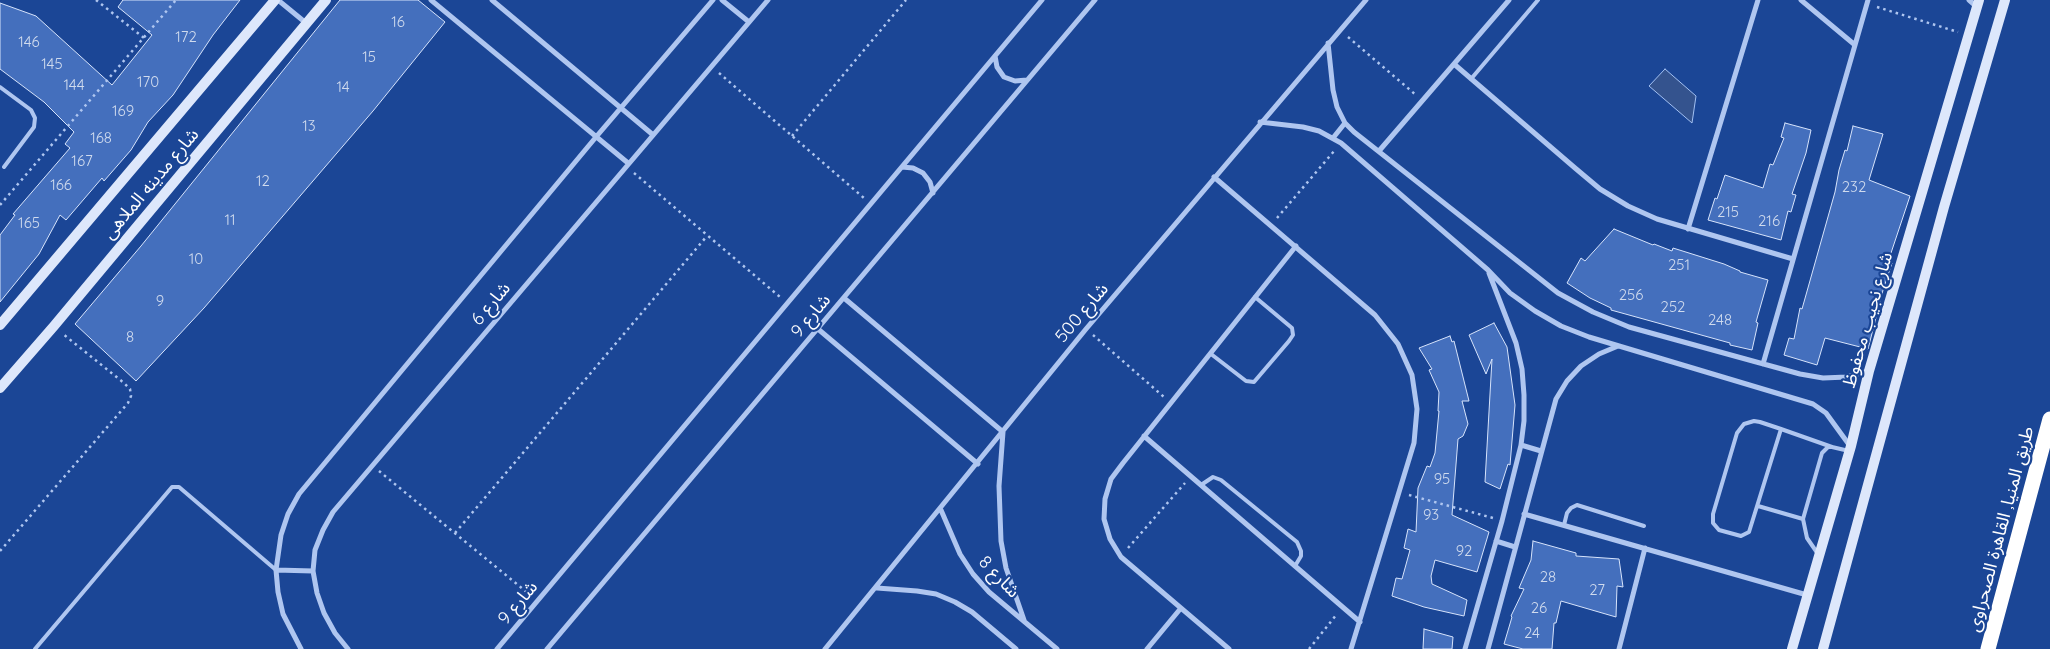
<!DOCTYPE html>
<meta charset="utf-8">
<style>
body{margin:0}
canvas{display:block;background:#1b4696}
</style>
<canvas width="2050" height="649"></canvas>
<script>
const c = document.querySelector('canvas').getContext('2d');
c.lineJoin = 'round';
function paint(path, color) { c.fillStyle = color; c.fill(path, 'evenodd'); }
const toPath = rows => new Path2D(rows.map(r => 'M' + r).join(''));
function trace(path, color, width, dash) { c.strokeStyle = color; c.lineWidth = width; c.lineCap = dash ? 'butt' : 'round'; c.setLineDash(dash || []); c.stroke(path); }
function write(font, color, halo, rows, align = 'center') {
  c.font = font + ' Quicksand,"Noto Sans Arabic",sans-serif'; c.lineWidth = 4.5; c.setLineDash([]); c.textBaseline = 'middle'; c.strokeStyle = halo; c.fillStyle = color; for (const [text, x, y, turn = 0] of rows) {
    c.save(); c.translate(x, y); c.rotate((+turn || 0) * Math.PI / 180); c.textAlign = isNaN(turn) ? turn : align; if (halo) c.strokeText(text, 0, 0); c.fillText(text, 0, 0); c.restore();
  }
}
const water = toPath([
 [1665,69,1696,96,1692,123,1649,86,1665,69]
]);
paint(water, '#34538e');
trace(water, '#a2c0f2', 1);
const building = toPath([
 [123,0,240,0,213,35,173,95,148,122,131,150,104,181,102,178,66,220,60,215,39,254,0,302,0,235,15,215,13,214,70,148,65,144,74,132,44,102,0,69,0,3,36,16,112,85,152,35,118,7,123,0],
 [340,0,418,0,445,22,373,111,204,308,136,381,75,324,141,246,340,0],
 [1785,123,1811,130,1806,153,1792,194,1796,195,1791,212,1788,211,1781,240,1708,220,1715,198,1717,199,1725,175,1763,188,1770,164,1773,165,1784,138,1781,137,1785,123],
 [1853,126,1883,134,1869,180,1910,196,1888,262,1892,263,1883,290,1868,349,1825,338,1817,365,1784,355,1789,338,1794,339,1800,308,1802,309,1835,192,1839,170,1845,150,1847,151,1853,126],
 [1614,229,1653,245,1654,244,1672,251,1673,248,1724,264,1740,271,1740,272,1768,280,1756,322,1758,323,1752,350,1730,345,1730,343,1611,310,1611,308,1590,298,1567,283,1581,258,1585,261,1614,229],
 [1494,323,1507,347,1515,405,1510,465,1508,464,1500,489,1485,482,1492,359,1486,374,1469,335,1494,323],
 [1450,336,1452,342,1454,341,1469,401,1462,401,1468,424,1463,436,1458,439,1452,515,1489,532,1477,572,1435,560,1431,576,1432,584,1467,600,1464,616,1424,607,1392,596,1396,578,1402,579,1410,550,1404,548,1408,529,1416,532,1418,488,1427,466,1430,467,1435,453,1439,411,1438,411,1439,392,1429,370,1432,369,1419,348,1450,336],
 [1533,541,1576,553,1576,556,1619,559,1623,587,1617,586,1616,617,1561,601,1556,623,1554,623,1552,649,1523,649,1504,644,1512,617,1511,616,1524,589,1519,588,1531,560,1533,541],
 [1424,629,1453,637,1452,649,1423,649,1424,629]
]);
paint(building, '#446fbd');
trace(building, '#d6e3fb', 1);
trace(toPath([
 [96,0,144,38],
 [1877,7,1958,32],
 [1348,37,1416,95],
 [719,73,864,198],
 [792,136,906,0],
 [634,173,780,297],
 [0,205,176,0],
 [1277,218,1335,150],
 [1093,335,1164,397],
 [379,471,529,594],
 [1409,495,1493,518],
 [455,533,707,236],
 [1128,548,1185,483],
 [0,551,128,403,131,396,130,389,124,383,63,334],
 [1309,649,1337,614]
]), '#afc6f0', 2.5, [2.5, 4]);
trace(toPath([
 [1471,79,1538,0],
 [0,87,31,110,35,118,34,127,4,167],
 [1211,354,1246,381,1254,382,1289,341,1293,335,1292,328,1255,297],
 [1781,429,1749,532,1741,536,1719,530,1713,523,1713,514,1737,433,1744,424,1754,421,1760,422,1781,429,1832,447],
 [1201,485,1213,477,1221,480,1297,542,1301,551,1301,556,1295,566],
 [1758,506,1803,519],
 [1564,525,1567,513,1571,508,1577,505,1644,526],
 [1818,554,1807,538,1803,519,1822,453,1828,447,1832,447,1849,451],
 [35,649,172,487,179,487,276,570]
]), '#afc6f0', 4);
trace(toPath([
 [278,0,306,23],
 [431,0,628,163],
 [492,0,652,134],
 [722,0,749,22],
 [1801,0,1855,45],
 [1969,0,1977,7],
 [1328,43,1333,90,1337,107,1345,123,1354,132,1558,293,1593,312,1629,327,1800,374,1823,378,1847,377,1869,371],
 [995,56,997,67,1004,77,1015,81,1027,80],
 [1454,64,1575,168,1600,189,1628,206,1657,219,1793,259],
 [1260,122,1303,127,1319,131,1341,143,1488,270,1510,293,1535,311,1561,326,1589,337,1813,404,1826,413,1850,446],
 [1333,138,1345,123],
 [1379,151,1509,0],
 [902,167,913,168,923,173,930,182,933,193],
 [1214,177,1375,315,1398,344,1412,375,1417,409,1414,443,1351,649],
 [1688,229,1758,0],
 [844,298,1003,432,999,486,1001,541,1006,568,1024,620],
 [818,329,978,464],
 [1763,364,1868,0],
 [1144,436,1360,622],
 [1521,445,1541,451],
 [941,510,960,554,973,574,989,592,1057,649],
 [1524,514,1807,595],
 [1496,541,1515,547],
 [276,570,313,571],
 [877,588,917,591,936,594,955,602,972,612,1016,649],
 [301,649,283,614,278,592,276,570,281,535,288,514,299,494,596,137,713,0],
 [348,649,335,633,324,613,317,593,313,571,315,550,323,530,333,512,768,0],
 [497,649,1042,0],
 [547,649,1095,0],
 [825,649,1086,329,1366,0],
 [1147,649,1181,608],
 [1229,649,1121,557,1110,539,1104,519,1105,499,1111,479,1123,463,1296,246],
 [1465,649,1502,521,1521,445,1524,421,1524,395,1522,369,1516,343,1489,273],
 [1488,649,1556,399,1567,381,1581,366,1599,354,1618,346],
 [1619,649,1645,548]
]), '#afc6f0', 5);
trace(toPath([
 [0,325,275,0],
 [0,388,54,326,326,0],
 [1792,649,1851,446,1869,371,1979,0],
 [1823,649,1944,207,2005,0]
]), '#dde7fb', 10);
trace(toPath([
 [1988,649,2050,419]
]), '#fff', 15);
write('15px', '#d0dbee', null, [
 ["16",398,22],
 ["172",186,37],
 ["146",29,42],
 ["15",369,57],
 ["145",52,64],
 ["170",148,82],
 ["144",74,85],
 ["14",343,87],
 ["169",123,111],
 ["13",309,126],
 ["168",101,138],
 ["167",82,161],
 ["12",263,181],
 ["166",61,185],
 ["232",1854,187],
 ["215",1728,212],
 ["11",230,220],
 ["216",1769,221],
 ["165",29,223],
 ["10",196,259],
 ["251",1679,265],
 ["256",1631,295],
 ["9",160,301],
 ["252",1673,307],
 ["248",1720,320],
 ["8",130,337],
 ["95",1442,479],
 ["93",1431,515],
 ["92",1464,551],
 ["28",1548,577],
 ["27",1597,590],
 ["26",1539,608],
 ["24",1532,633]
]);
write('18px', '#fff', '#1b4696', [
 ["شارع مدينه الملاهى",151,184,-50],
 ["شارع 6",491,304,-50],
 ["شارع 500",1082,313,-50],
 ["شارع 9",811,316,-50],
 ["شارع نجيب محفوظ",1868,320,-74],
 ["طريق المنيا, القاهرة الصحراوى",2001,529,-75],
 ["شارع 8",999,577,46],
 ["شارع 9",518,603,-50]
]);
</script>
